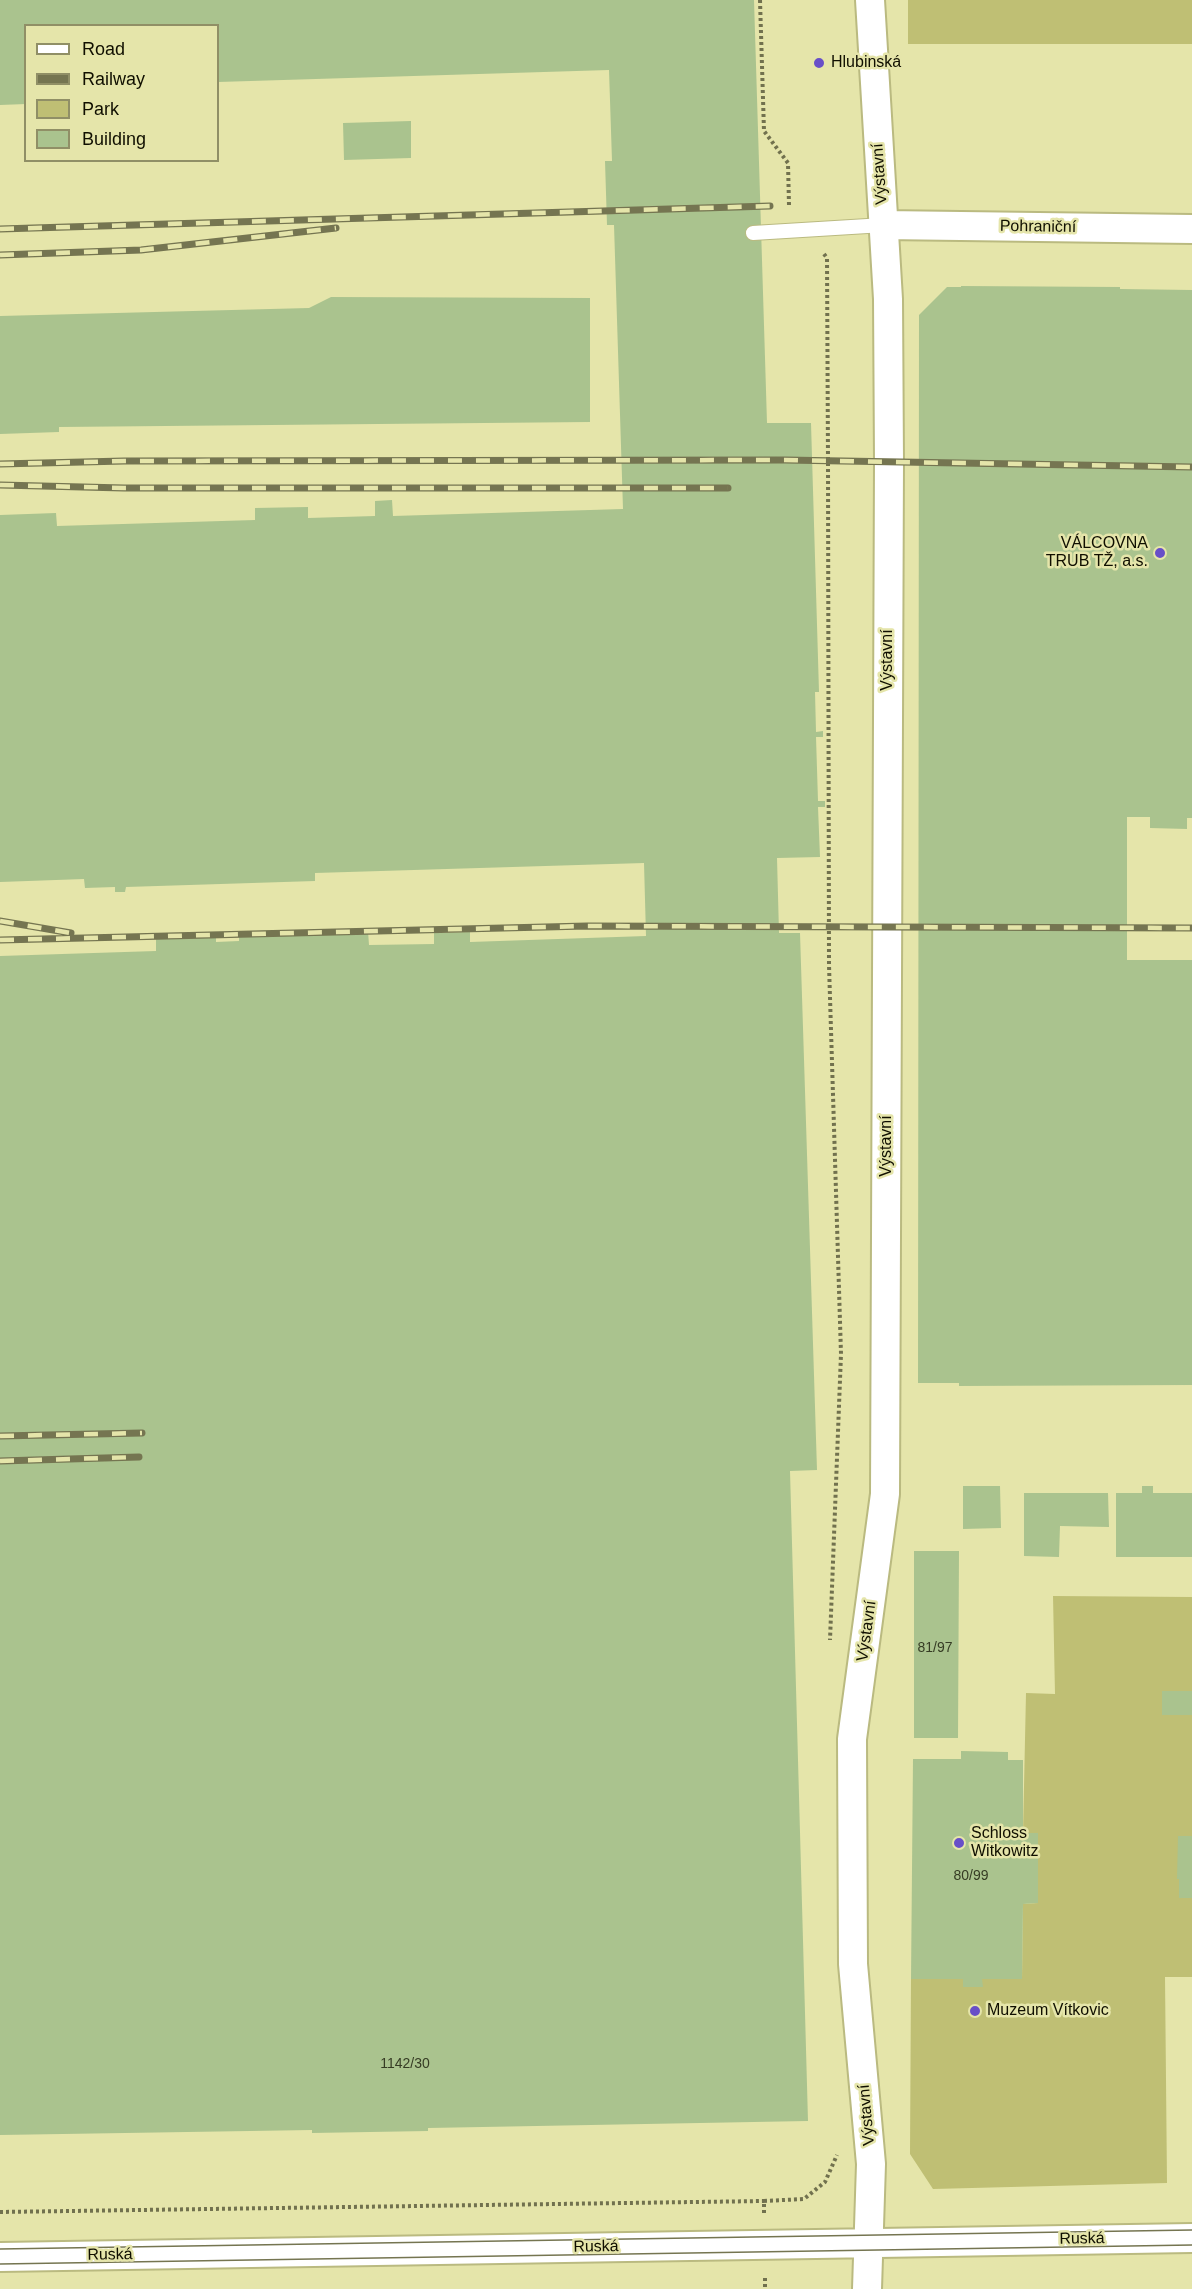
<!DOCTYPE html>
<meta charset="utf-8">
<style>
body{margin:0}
#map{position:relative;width:1192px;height:2289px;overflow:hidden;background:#e5e5aa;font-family:Helvetica,sans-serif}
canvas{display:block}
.legend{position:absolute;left:24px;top:24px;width:195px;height:138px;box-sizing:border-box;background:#e5e5aa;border:2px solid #908f66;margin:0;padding:8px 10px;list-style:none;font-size:18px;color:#100f00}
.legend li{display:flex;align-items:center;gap:12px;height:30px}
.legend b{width:30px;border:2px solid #908f66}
</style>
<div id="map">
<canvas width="1192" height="2289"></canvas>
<ul class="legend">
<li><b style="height:8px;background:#fff"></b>Road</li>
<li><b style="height:8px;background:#757551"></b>Railway</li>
<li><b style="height:16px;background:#bfbf74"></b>Park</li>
<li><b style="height:16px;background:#aac38e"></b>Building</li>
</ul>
</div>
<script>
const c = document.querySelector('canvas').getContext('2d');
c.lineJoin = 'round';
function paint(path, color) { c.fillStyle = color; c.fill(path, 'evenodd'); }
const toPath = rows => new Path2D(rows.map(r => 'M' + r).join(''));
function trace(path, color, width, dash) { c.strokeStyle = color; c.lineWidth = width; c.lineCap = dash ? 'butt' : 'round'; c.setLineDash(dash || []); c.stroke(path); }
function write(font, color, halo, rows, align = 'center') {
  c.font = font + ' Helvetica,sans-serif'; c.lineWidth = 5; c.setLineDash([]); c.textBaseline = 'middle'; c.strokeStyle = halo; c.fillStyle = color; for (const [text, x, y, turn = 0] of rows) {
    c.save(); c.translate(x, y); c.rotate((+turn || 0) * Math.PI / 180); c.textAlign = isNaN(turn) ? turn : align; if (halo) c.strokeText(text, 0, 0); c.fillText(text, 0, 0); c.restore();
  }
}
paint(toPath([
 [908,0,1192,0,1192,44,908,44],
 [1053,1596,1192,1597,1192,1977,1165,1977,1167,2183,933,2189,910,2154,911,1979,963,1979,982,1987,982,1979,1022,1978,1023,1904,1038,1903,1023,1833,1026,1693,1055,1694]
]), '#bfbf74');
paint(toPath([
 [0,0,754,0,767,423,811,423,819,692,815,692,816,732,823,731,823,737,816,737,818,801,825,801,825,807,818,807,820,857,777,858,779,933,800,933,817,1470,790,1471,808,2121,428,2128,428,2131,312,2133,312,2130,0,2135,0,956,156,951,156,937,216,936,216,942,239,941,239,935,368,931,369,945,434,944,434,933,470,932,470,942,646,936,644,863,315,873,315,881,126,887,125,892,115,892,115,887,85,888,84,879,0,882,0,515,56,513,57,526,255,520,255,508,308,507,308,518,375,516,375,501,392,500,393,516,623,509,614,225,607,225,605,161,612,161,609,70,218,82,218,26,26,26,26,104,0,105],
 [411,121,411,158,344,160,343,123],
 [961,286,1120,287,1120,289,1192,290,1192,818,1187,818,1187,829,1150,828,1150,817,1127,817,1127,960,1192,960,1192,1385,959,1386,959,1383,918,1383,919,315,947,287,961,287],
 [331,297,590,298,590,422,59,427,59,432,0,434,0,316,309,308],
 [963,1486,1000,1486,1001,1528,963,1529],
 [1142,1486,1153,1486,1153,1493,1192,1493,1192,1557,1116,1557,1116,1493,1142,1493],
 [1024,1493,1108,1493,1109,1527,1060,1526,1059,1557,1024,1556],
 [914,1551,959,1551,958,1738,914,1738],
 [1162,1691,1192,1691,1192,1715,1162,1715],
 [961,1751,1008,1752,1008,1760,1023,1760,1023,1833,1038,1833,1038,1903,1023,1904,1022,1979,982,1979,983,1987,963,1987,963,1979,911,1979,913,1759,961,1759],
 [1178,1836,1192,1836,1192,1898,1179,1898,1179,1879,1177,1879]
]), '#aac38e');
const service = toPath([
 [753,233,884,225]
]);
const minor = toPath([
 [884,225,1192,229],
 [0,2257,1192,2238],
 [867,2289,871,2164,853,1964,852,1739,885,1494,889,462,888,299,870,0]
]);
trace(service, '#baba80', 16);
trace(minor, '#baba80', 32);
trace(toPath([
 [760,0,764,131,788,163,789,205],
 [824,254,827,258,828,461,829,965,841,1354,830,1640],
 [0,2212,764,2201],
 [764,2213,764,2201,804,2199,825,2182,837,2155],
 [765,2278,765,2289]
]), '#71714e', 4, [3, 3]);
trace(service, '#fff', 14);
trace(minor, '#fff', 28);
trace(toPath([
 [0,2249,1192,2230],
 [0,2264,1192,2245]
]), '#757551', 1.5);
const rail = toPath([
 [0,229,770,206],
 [0,255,141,250,336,228],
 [0,464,124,461,785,460,1192,467],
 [0,485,124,488,728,488],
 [0,921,71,933],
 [0,940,587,926,1192,928],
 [0,1436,142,1433],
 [0,1461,139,1457]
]);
trace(rail, '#757551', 7);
trace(rail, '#e5e5aa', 4.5, [14]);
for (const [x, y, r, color] of [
 [819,63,6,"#684fc8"],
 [1160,553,6,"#684fc8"],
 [959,1843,6,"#684fc8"],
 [975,2011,6,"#684fc8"]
]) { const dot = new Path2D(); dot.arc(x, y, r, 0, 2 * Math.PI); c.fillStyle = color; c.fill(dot); trace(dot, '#e5e5aa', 2); }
write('14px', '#363c24', null, [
 ["81/97",935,1648],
 ["80/99",971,1876],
 ["1142/30",405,2064]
]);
write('16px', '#100f00', '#e5e5aa', [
 ["Hlubinská",831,63],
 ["VÁLCOVNA",1148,544,"right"],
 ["TRUB TŽ, a.s.",1148,562,"right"],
 ["Schloss",971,1834],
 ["Witkowitz",971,1852],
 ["Muzeum Vítkovic",987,2011]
], 'left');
write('16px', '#100f00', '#e5e5aa', [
 ["Výstavní",880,174,-94],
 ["Pohraniční",1038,227,1],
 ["Výstavní",888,660,-90],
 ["Výstavní",887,1146,-90],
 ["Výstavní",867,1631,-82],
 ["Výstavní",867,2115,-95],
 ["Ruská",1082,2239,-1],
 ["Ruská",596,2247,-1],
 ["Ruská",110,2255,-1]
]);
</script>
